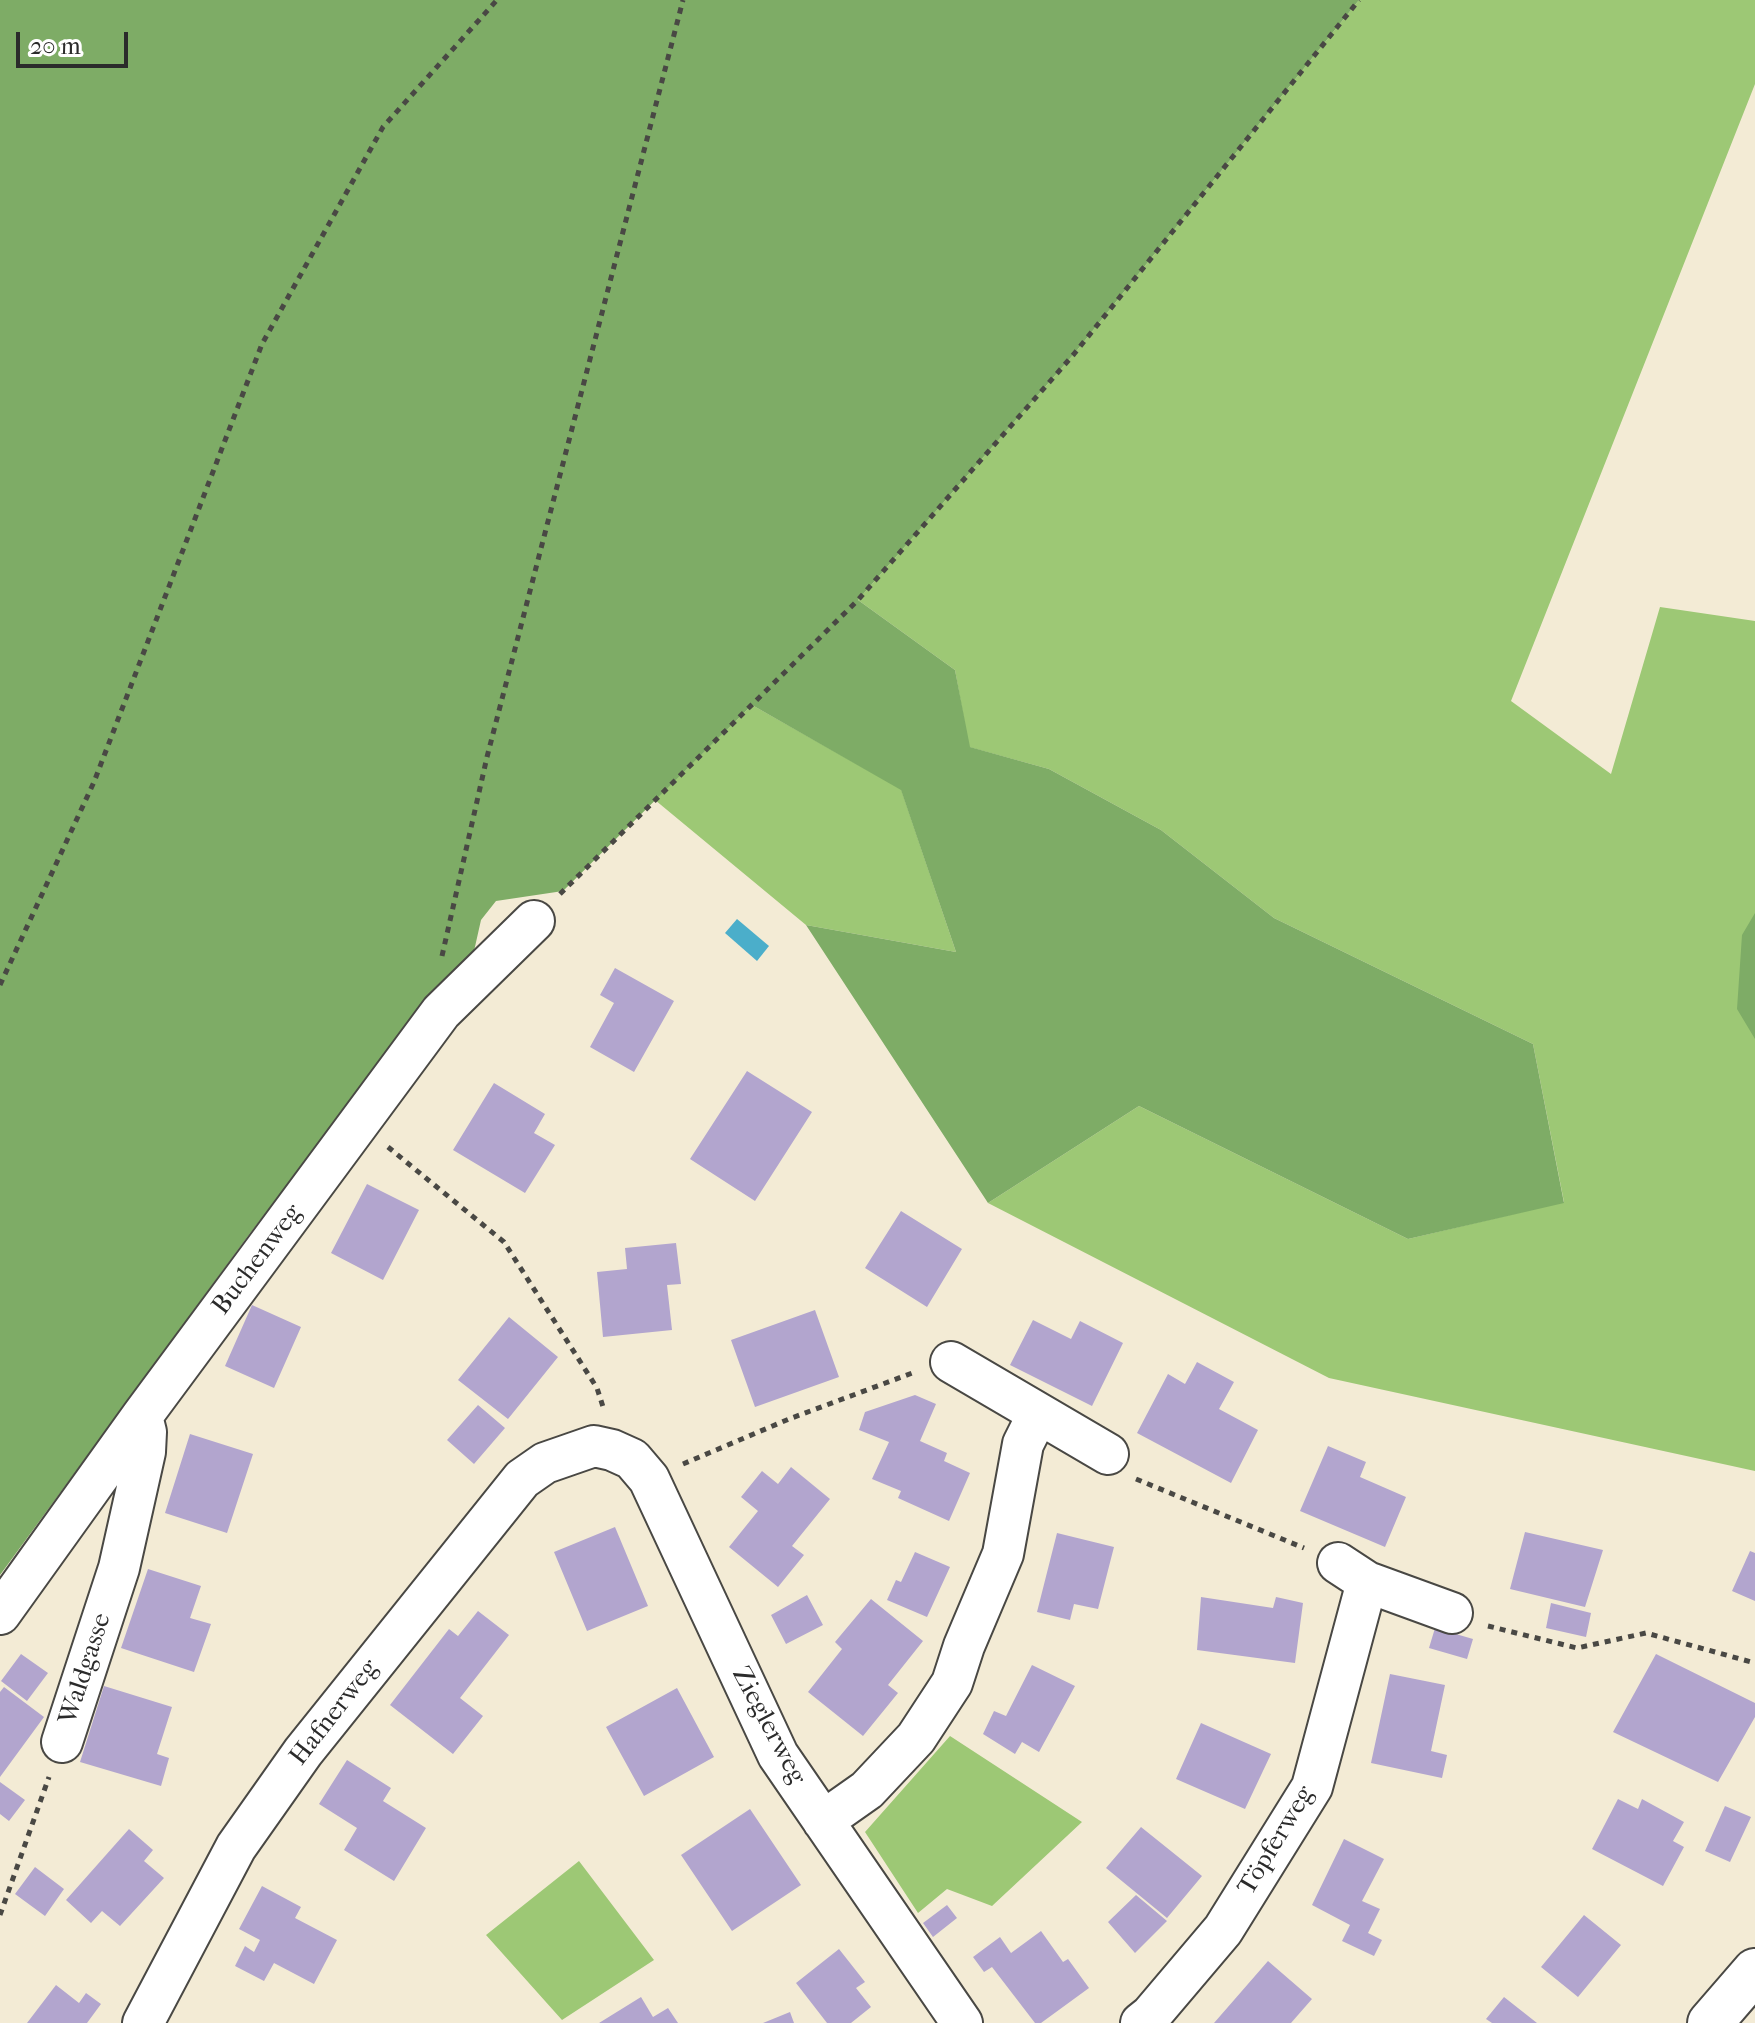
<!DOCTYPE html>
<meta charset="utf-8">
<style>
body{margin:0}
#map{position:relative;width:1755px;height:2023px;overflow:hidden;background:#f3ebd5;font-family:"IM FELL French Canon",serif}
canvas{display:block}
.scale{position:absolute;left:16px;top:32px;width:112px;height:36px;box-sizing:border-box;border:4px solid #2b2b2b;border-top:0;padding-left:10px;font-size:24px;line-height:28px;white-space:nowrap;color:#2b2b2b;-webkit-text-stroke:6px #fff;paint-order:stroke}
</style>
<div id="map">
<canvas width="1755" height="2023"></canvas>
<div class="scale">20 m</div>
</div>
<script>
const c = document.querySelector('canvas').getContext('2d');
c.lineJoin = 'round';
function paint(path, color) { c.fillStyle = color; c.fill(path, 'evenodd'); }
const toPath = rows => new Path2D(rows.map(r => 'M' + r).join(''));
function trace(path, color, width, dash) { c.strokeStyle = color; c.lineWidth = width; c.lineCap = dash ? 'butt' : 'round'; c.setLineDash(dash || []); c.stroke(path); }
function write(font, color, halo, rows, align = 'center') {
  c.font = font + ' "IM FELL French Canon",serif'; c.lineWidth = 8; c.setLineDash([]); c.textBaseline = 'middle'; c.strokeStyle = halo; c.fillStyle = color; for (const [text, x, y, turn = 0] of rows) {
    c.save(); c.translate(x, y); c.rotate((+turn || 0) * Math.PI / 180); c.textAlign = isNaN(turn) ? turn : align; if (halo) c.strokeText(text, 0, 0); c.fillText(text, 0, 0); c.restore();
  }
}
paint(toPath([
 [1359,0,1755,0,1755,84,1511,701,1611,774,1660,607,1755,621,1755,1471,1329,1378,988,1203,1139,1106,1408,1239,1564,1202,1533,1044,1274,918,1161,830,1049,769,969,747,955,670,858,600,1074,354],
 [752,705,901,789,956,952,806,925,655,800],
 [950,1736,1082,1822,992,1906,947,1889,918,1913,865,1832],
 [579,1861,654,1960,562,2020,486,1935]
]), '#9dc875');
paint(toPath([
 [0,0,1359,0,1074,354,858,600,955,670,970,747,1049,769,1161,830,1274,918,1533,1044,1564,1203,1408,1239,1139,1106,988,1203,806,925,956,952,901,790,752,705,563,891,496,901,481,920,472,960,422,1008,248,1236,0,1575],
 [1755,913,1755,1039,1737,1009,1742,935]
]), '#7eac66');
paint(toPath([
 [737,919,769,946,757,961,725,933]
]), '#4baeca');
paint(toPath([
 [615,968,674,1001,634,1072,590,1047,614,1003,600,995],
 [747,1071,812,1112,755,1201,690,1159],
 [494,1083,545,1114,534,1133,555,1145,525,1193,453,1150],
 [367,1184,419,1210,383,1280,331,1253],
 [901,1211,962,1249,927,1307,865,1268],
 [676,1243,681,1284,667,1285,672,1330,603,1337,597,1272,627,1269,625,1248],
 [252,1305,301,1327,274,1388,225,1366],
 [815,1310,839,1377,755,1407,731,1340],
 [509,1317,558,1357,508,1419,458,1380],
 [1033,1320,1071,1339,1080,1321,1123,1343,1092,1406,1010,1365],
 [1197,1362,1234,1382,1219,1409,1258,1430,1231,1483,1137,1433,1168,1374,1185,1384],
 [915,1395,936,1404,920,1441,947,1453,944,1461,970,1473,949,1521,898,1498,901,1491,872,1479,889,1442,859,1430,865,1412],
 [478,1405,505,1428,474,1464,447,1440],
 [190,1434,253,1454,227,1533,165,1513],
 [1328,1446,1366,1462,1360,1477,1406,1497,1385,1547,1300,1511],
 [791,1467,830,1499,792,1546,804,1555,778,1587,729,1547,758,1511,741,1497,762,1471,778,1484],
 [615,1527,648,1606,587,1631,554,1552],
 [1525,1532,1603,1550,1585,1607,1510,1589],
 [1057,1533,1114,1547,1098,1609,1074,1604,1070,1620,1037,1612],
 [1750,1551,1755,1553,1755,1601,1732,1591],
 [915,1552,950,1567,927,1617,887,1600,896,1580,901,1582],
 [148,1569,201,1586,190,1618,211,1624,194,1672,121,1648],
 [807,1595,823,1625,786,1644,771,1615],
 [1201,1597,1273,1608,1276,1597,1303,1603,1295,1663,1197,1650],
 [871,1599,923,1641,888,1685,898,1693,863,1736,808,1692,842,1649,835,1642],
 [1551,1603,1591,1613,1586,1637,1546,1628],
 [478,1611,509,1635,460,1698,483,1716,453,1754,390,1705,449,1629,458,1636],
 [1435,1628,1473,1639,1467,1659,1429,1648],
 [21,1654,48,1673,27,1701,1,1681],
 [1656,1654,1755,1703,1755,1717,1718,1782,1613,1732],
 [1032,1665,1075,1686,1039,1752,1022,1742,1015,1754,983,1734,994,1711,1006,1716],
 [1390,1674,1445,1685,1431,1751,1447,1755,1442,1778,1371,1763],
 [104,1686,172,1707,157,1754,169,1758,161,1786,80,1762],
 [4,1687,44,1717,0,1777,0,1692],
 [677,1688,714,1757,644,1796,606,1727],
 [1201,1723,1271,1754,1245,1809,1176,1779],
 [347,1760,391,1788,383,1801,426,1828,394,1881,344,1850,357,1828,319,1804],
 [0,1782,25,1800,9,1821,0,1814],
 [1618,1799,1638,1809,1642,1799,1684,1822,1673,1841,1684,1847,1663,1886,1592,1849],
 [1725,1806,1751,1817,1730,1862,1705,1851],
 [750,1809,801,1885,732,1931,681,1855],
 [1141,1827,1202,1876,1167,1918,1106,1868],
 [129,1829,153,1850,144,1861,164,1878,120,1926,102,1911,91,1923,66,1900],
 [1344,1839,1384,1859,1362,1901,1380,1909,1368,1933,1382,1940,1374,1956,1342,1941,1350,1925,1312,1905],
 [35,1867,64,1889,45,1916,15,1894],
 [262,1886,301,1907,295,1918,337,1940,314,1984,274,1963,264,1981,235,1966,245,1946,254,1952,260,1940,239,1929],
 [1136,1895,1167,1921,1135,1953,1108,1922],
 [947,1905,957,1918,933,1937,923,1923],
 [1584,1915,1621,1945,1578,1997,1541,1967],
 [1041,1931,1063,1962,1068,1959,1089,1988,1041,2023,1035,2023,992,1967,984,1972,973,1957,1000,1937,1011,1953],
 [839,1949,865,1982,856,1988,871,2007,851,2023,827,2023,796,1983],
 [1268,1961,1312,1999,1291,2023,1214,2023],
 [56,1985,79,2003,86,1993,101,2004,87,2023,27,2023],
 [641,1997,653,2017,668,2008,678,2023,599,2023],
 [1504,1997,1537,2023,1492,2023,1486,2019],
 [790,2012,794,2023,763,2023]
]), '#b2a5ce');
const minor = toPath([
 [951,1362,1108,1454],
 [1338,1563,1367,1582,1452,1613],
 [0,1614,142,1416,441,1012,534,921],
 [62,1742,119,1568,145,1452,146,1432,142,1416],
 [823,1821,867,1790,916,1738,952,1683,964,1646,1003,1554,1023,1444,1038,1414],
 [143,2023,236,1847,303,1752,522,1479,545,1463,594,1446,612,1450,632,1459,649,1479,778,1755,962,2023],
 [1141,2023,1151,2015,1223,1930,1312,1787,1367,1582]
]);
const tertiary = toPath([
 [1710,2023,1755,1971]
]);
trace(minor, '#494844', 44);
trace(tertiary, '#494844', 48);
trace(toPath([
 [560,894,858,600,1074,354,1359,0],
 [442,956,487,757,683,0],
 [0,985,94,782,262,344,383,127,497,0],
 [388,1147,504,1242,597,1388,604,1410],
 [683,1464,789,1419,915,1372],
 [1136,1479,1304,1548],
 [1488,1626,1577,1648,1646,1633,1755,1663],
 [0,1915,49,1777]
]), '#494844', 5, [6, 6]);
trace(minor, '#fff', 40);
trace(tertiary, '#fff', 44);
write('26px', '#2b2b2b', '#fff', [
 ["Buchenweg",258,1260,-53],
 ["Waldgasse",86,1669,-72],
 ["Hafnerweg",335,1713,-52],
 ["Zieglerweg",768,1726,62],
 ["Töpferweg",1277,1841,-59]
]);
</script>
